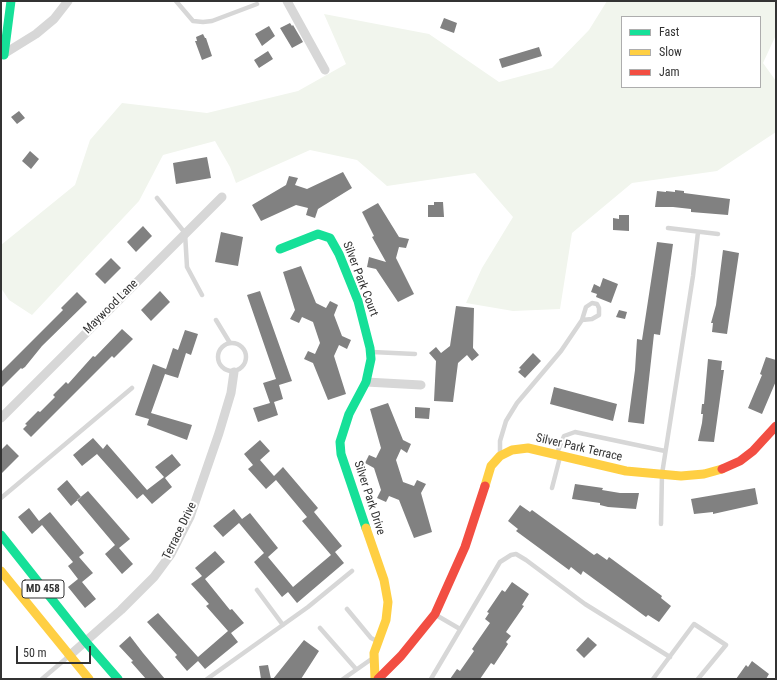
<!DOCTYPE html>
<style>
body{margin:0}
#map{position:relative;width:777px;height:680px;overflow:hidden;background:#fff;font-family:"Roboto Condensed",sans-serif}
canvas{display:block}
.frame{position:absolute;inset:0;border:2px solid #333;pointer-events:none}
.legend{position:absolute;left:621px;top:16px;width:140px;height:72px;box-sizing:border-box;background:#fff;border:1px solid #adadad;margin:0;padding:5px 7px;list-style:none;font-size:12px;color:#333}
.legend li{display:flex;align-items:center;gap:8px;height:20px}
.legend b{width:20px;border:1px solid #adadad}
.scale{position:absolute;left:16px;top:646px;width:75px;height:18px;box-sizing:border-box;border:2px solid #333;border-top:0;padding-left:5px;font-size:12px;line-height:14px;white-space:nowrap;color:#333;-webkit-text-stroke:3px #fff;paint-order:stroke}
</style>
<div id="map">
<canvas width="777" height="680"></canvas>
<div class="frame"></div>
<ul class="legend">
<li><b style="height:5px;background:#16e098"></b>Fast</li>
<li><b style="height:5px;background:#ffcf43"></b>Slow</li>
<li><b style="height:5px;background:#f24e42"></b>Jam</li>
</ul>
<div class="scale">50 m</div>
</div>
<script>
const c = document.querySelector('canvas').getContext('2d');
c.lineJoin = 'round';
function paint(path, color) { c.fillStyle = color; c.fill(path, 'evenodd'); }
const toPath = rows => new Path2D(rows.map(r => 'M' + r).join(''));
function trace(path, color, width, dash) { c.strokeStyle = color; c.lineWidth = width; c.lineCap = dash ? 'butt' : 'round'; c.setLineDash(dash || []); c.stroke(path); }
function write(font, color, halo, rows, align = 'center') {
  c.font = font + ' "Roboto Condensed",sans-serif'; c.lineWidth = 4; c.setLineDash([]); c.textBaseline = 'middle'; c.strokeStyle = halo; c.fillStyle = color; for (const [text, x, y, turn = 0] of rows) {
    c.save(); c.translate(x, y); c.rotate((+turn || 0) * Math.PI / 180); c.textAlign = isNaN(turn) ? turn : align; if (halo) c.strokeText(text, 0, 0); c.fillText(text, 0, 0); c.restore();
  }
}
paint(toPath([
 [607,1,776,1,776,35,763,63,776,81,776,132,717,171,632,183,572,233,560,309,513,311,466,303,482,268,513,217,475,173,387,186,357,160,310,150,236,183,230,167,215,141,163,155,139,201,32,315,9,300,1,288,1,245,75,185,90,140,122,103,207,113,298,91,346,64,324,14,429,34,499,82,552,68,589,30],
 [622,17,760,17,760,87,622,87]
]), '#f1f5ed');
paint(toPath([
 [444,18,457,23,454,33,440,28],
 [290,23,292,26,293,25,303,42,292,48,280,28],
 [269,26,275,36,262,46,255,34],
 [203,34,205,38,206,38,212,56,202,60,195,41,197,41,196,37],
 [539,47,542,56,502,68,499,59],
 [268,51,273,59,259,68,254,60],
 [19,111,25,118,17,124,11,117],
 [30,151,39,159,31,169,22,161],
 [207,157,211,178,176,184,173,163],
 [343,172,352,188,318,209,315,218,306,215,308,208,296,205,261,221,252,205,286,185,289,176,298,178,295,185,307,189],
 [675,190,684,191,684,193,730,199,728,215,691,212,691,209,673,207,655,207,657,191,666,192,666,191,675,192],
 [434,202,443,202,444,217,428,217,428,205,434,205],
 [378,203,399,237,409,239,406,248,399,247,396,258,414,294,398,302,376,269,367,267,369,257,386,262,372,237,374,236,362,212],
 [619,215,629,215,629,231,613,230,613,218,619,219],
 [143,226,152,236,136,252,127,242],
 [221,232,243,237,238,266,215,262],
 [657,242,673,244,660,335,654,334,644,424,628,422,635,370,637,339,642,340],
 [723,250,739,253,727,334,712,332,713,323,711,323,716,305],
 [111,258,121,268,105,284,95,274],
 [301,266,316,303,326,308,330,301,338,305,334,315,342,336,351,340,347,349,339,345,334,356,346,394,328,400,313,363,304,359,308,351,315,354,320,343,313,322,302,317,299,323,290,319,295,310,283,272],
 [603,278,618,284,611,303,596,297,597,294,591,292,594,284,600,287],
 [160,291,170,302,151,321,141,310],
 [260,291,292,381,279,385,283,399,274,402,278,415,258,422,253,408,270,403,263,383,276,379,247,295],
 [77,292,87,302,42,346,25,367,22,369,21,368,1,388,1,372,63,310,61,308],
 [456,306,474,308,473,348,479,355,472,361,467,355,458,363,453,402,434,401,436,361,429,353,436,347,441,353,450,346],
 [619,310,627,312,625,319,616,317],
 [122,329,133,339,114,358,112,356,31,437,23,429,27,425,25,424,38,411,40,412,55,397,53,395,66,382,68,384,93,356,95,357],
 [185,330,198,334,191,355,186,353,178,378,165,374,151,413,192,425,187,440,147,425,149,419,135,415,153,364,166,369,173,348,178,350],
 [533,353,541,361,525,378,518,372,521,369,519,368],
 [766,357,776,360,776,381,762,414,748,408,762,375,760,374],
 [708,359,722,361,721,370,724,370,714,442,698,441,702,423,703,414,701,414,702,404,704,404],
 [554,387,617,404,613,421,550,404],
 [388,403,403,440,411,444,407,453,401,449,396,460,403,482,414,486,417,480,426,484,421,493,432,532,414,538,399,500,389,496,386,502,377,498,381,490,374,468,365,463,369,455,376,458,381,448,370,409],
 [415,407,430,408,429,419,415,418],
 [93,438,103,449,107,444,147,490,164,477,155,467,172,454,181,465,165,478,172,487,152,504,143,494,137,499,97,454,82,466,73,455],
 [260,440,270,451,260,460,274,476,283,467,318,508,314,512,342,546,335,552,344,563,297,603,288,592,282,597,254,562,264,553,239,523,223,537,213,526,234,509,242,519,250,513,278,548,268,557,293,587,331,555,302,521,307,517,276,480,266,489,248,469,253,465,244,454],
 [7,444,19,456,1,474,1,450],
 [67,480,81,497,71,506,57,489],
 [575,484,603,488,602,490,620,493,639,493,636,509,608,507,600,505,600,503,572,499],
 [755,488,758,504,713,514,713,512,694,514,691,499],
 [88,491,130,539,119,548,133,564,122,574,105,554,115,545,77,500],
 [520,505,530,512,532,510,594,555,597,553,607,560,609,557,662,596,661,598,671,606,659,622,648,615,646,617,583,571,581,575,571,567,569,570,516,531,518,529,508,521],
 [29,508,39,521,50,512,84,553,79,557,93,573,82,582,96,599,85,608,68,587,78,579,68,566,73,562,42,525,32,534,18,517],
 [215,551,225,562,205,579,230,610,232,609,244,623,231,633,238,642,205,669,198,661,187,671,175,657,177,655,147,622,158,613,198,657,228,631,206,606,209,604,191,584,202,576,195,568],
 [512,582,529,594,522,605,524,606,506,632,511,636,506,642,508,644,494,665,491,663,480,679,450,679,457,669,460,671,474,651,472,649,490,623,485,619,489,613,487,612,502,590,505,592],
 [130,636,143,653,165,679,146,679,131,662,133,661,119,646],
 [588,637,597,645,584,658,576,650],
 [304,640,319,651,301,679,273,679],
 [752,661,769,674,766,679,736,679,746,665,748,667],
 [268,665,271,679,261,679,259,666]
]), '#818181');
trace(toPath([
 [176,1,193,21,203,22,212,21,257,4],
 [157,198,185,233,187,267,202,295],
 [668,228,718,234],
 [216,320,230,343],
 '218 357a14 14 0 1 1 28 0a14 14 0 1 1-28 0Z',
 [372,352,415,354],
 [557,453,564,436,575,432,665,451],
 [500,454,500,441,506,421,517,403,561,351,582,320,586,307,592,303,597,304,599,308,599,315,592,319,582,320],
 [552,488,560,457],
 [1,498,132,388],
 [661,524,662,474,693,276,698,232],
 [257,590,283,625],
 [347,609,371,638,377,641],
 [436,615,460,629],
 [320,628,356,669],
 [42,679,69,656],
 [207,679,308,607,352,571],
 [343,679,373,658],
 [431,679,500,562,511,555,516,554,526,560,585,604,670,657],
 [653,679,694,624,726,645,698,679]
]), '#d7d7d7', 4.5);
trace(toPath([
 [287,1,325,70],
 [2,55,36,34,54,19,68,1],
 [366,382,421,385],
 [1,418,222,197],
 [69,656,121,610,154,577,171,554,190,517,219,433,231,393,234,372]
]), '#d7d7d7', 9);
trace(toPath([
 [4,55,11,1],
 [280,249,318,234,330,238,339,254,358,301,370,348,371,359,366,382,349,414,340,442,341,454,366,528],
 [1,535,85,641,118,679]
]), '#16e098', 9);
trace(toPath([
 [485,486,491,466,500,456,512,450,528,448,626,471,681,476,704,474,722,469],
 [366,528,384,580,388,602,386,620,374,653,375,679],
 [1,571,89,679]
]), '#ffcf43', 9);
trace(toPath([
 [722,469,740,461,753,451,776,426],
 [378,679,401,656,435,614,465,547,485,486]
]), '#f24e42', 9);
for (const [x, y, w] of [
 [43,589,42]
]) { const box = new Path2D(); box.roundRect(x - w / 2, y - 9, w, 18, 3); c.fillStyle = '#fff'; c.fill(box); trace(box, '#333', 1); }
write('bold 11px', '#333', null, [
 ["MD 458",43,589]
]);
write('12px', '#333', '#fff', [
 ["Silver Park Court",360,279,69],
 ["Maywood Lane",111,307,-45],
 ["Silver Park Terrace",579,448,13],
 ["Silver Park Drive",369,498,72],
 ["Terrace Drive",180,531,-64]
]);
</script>
